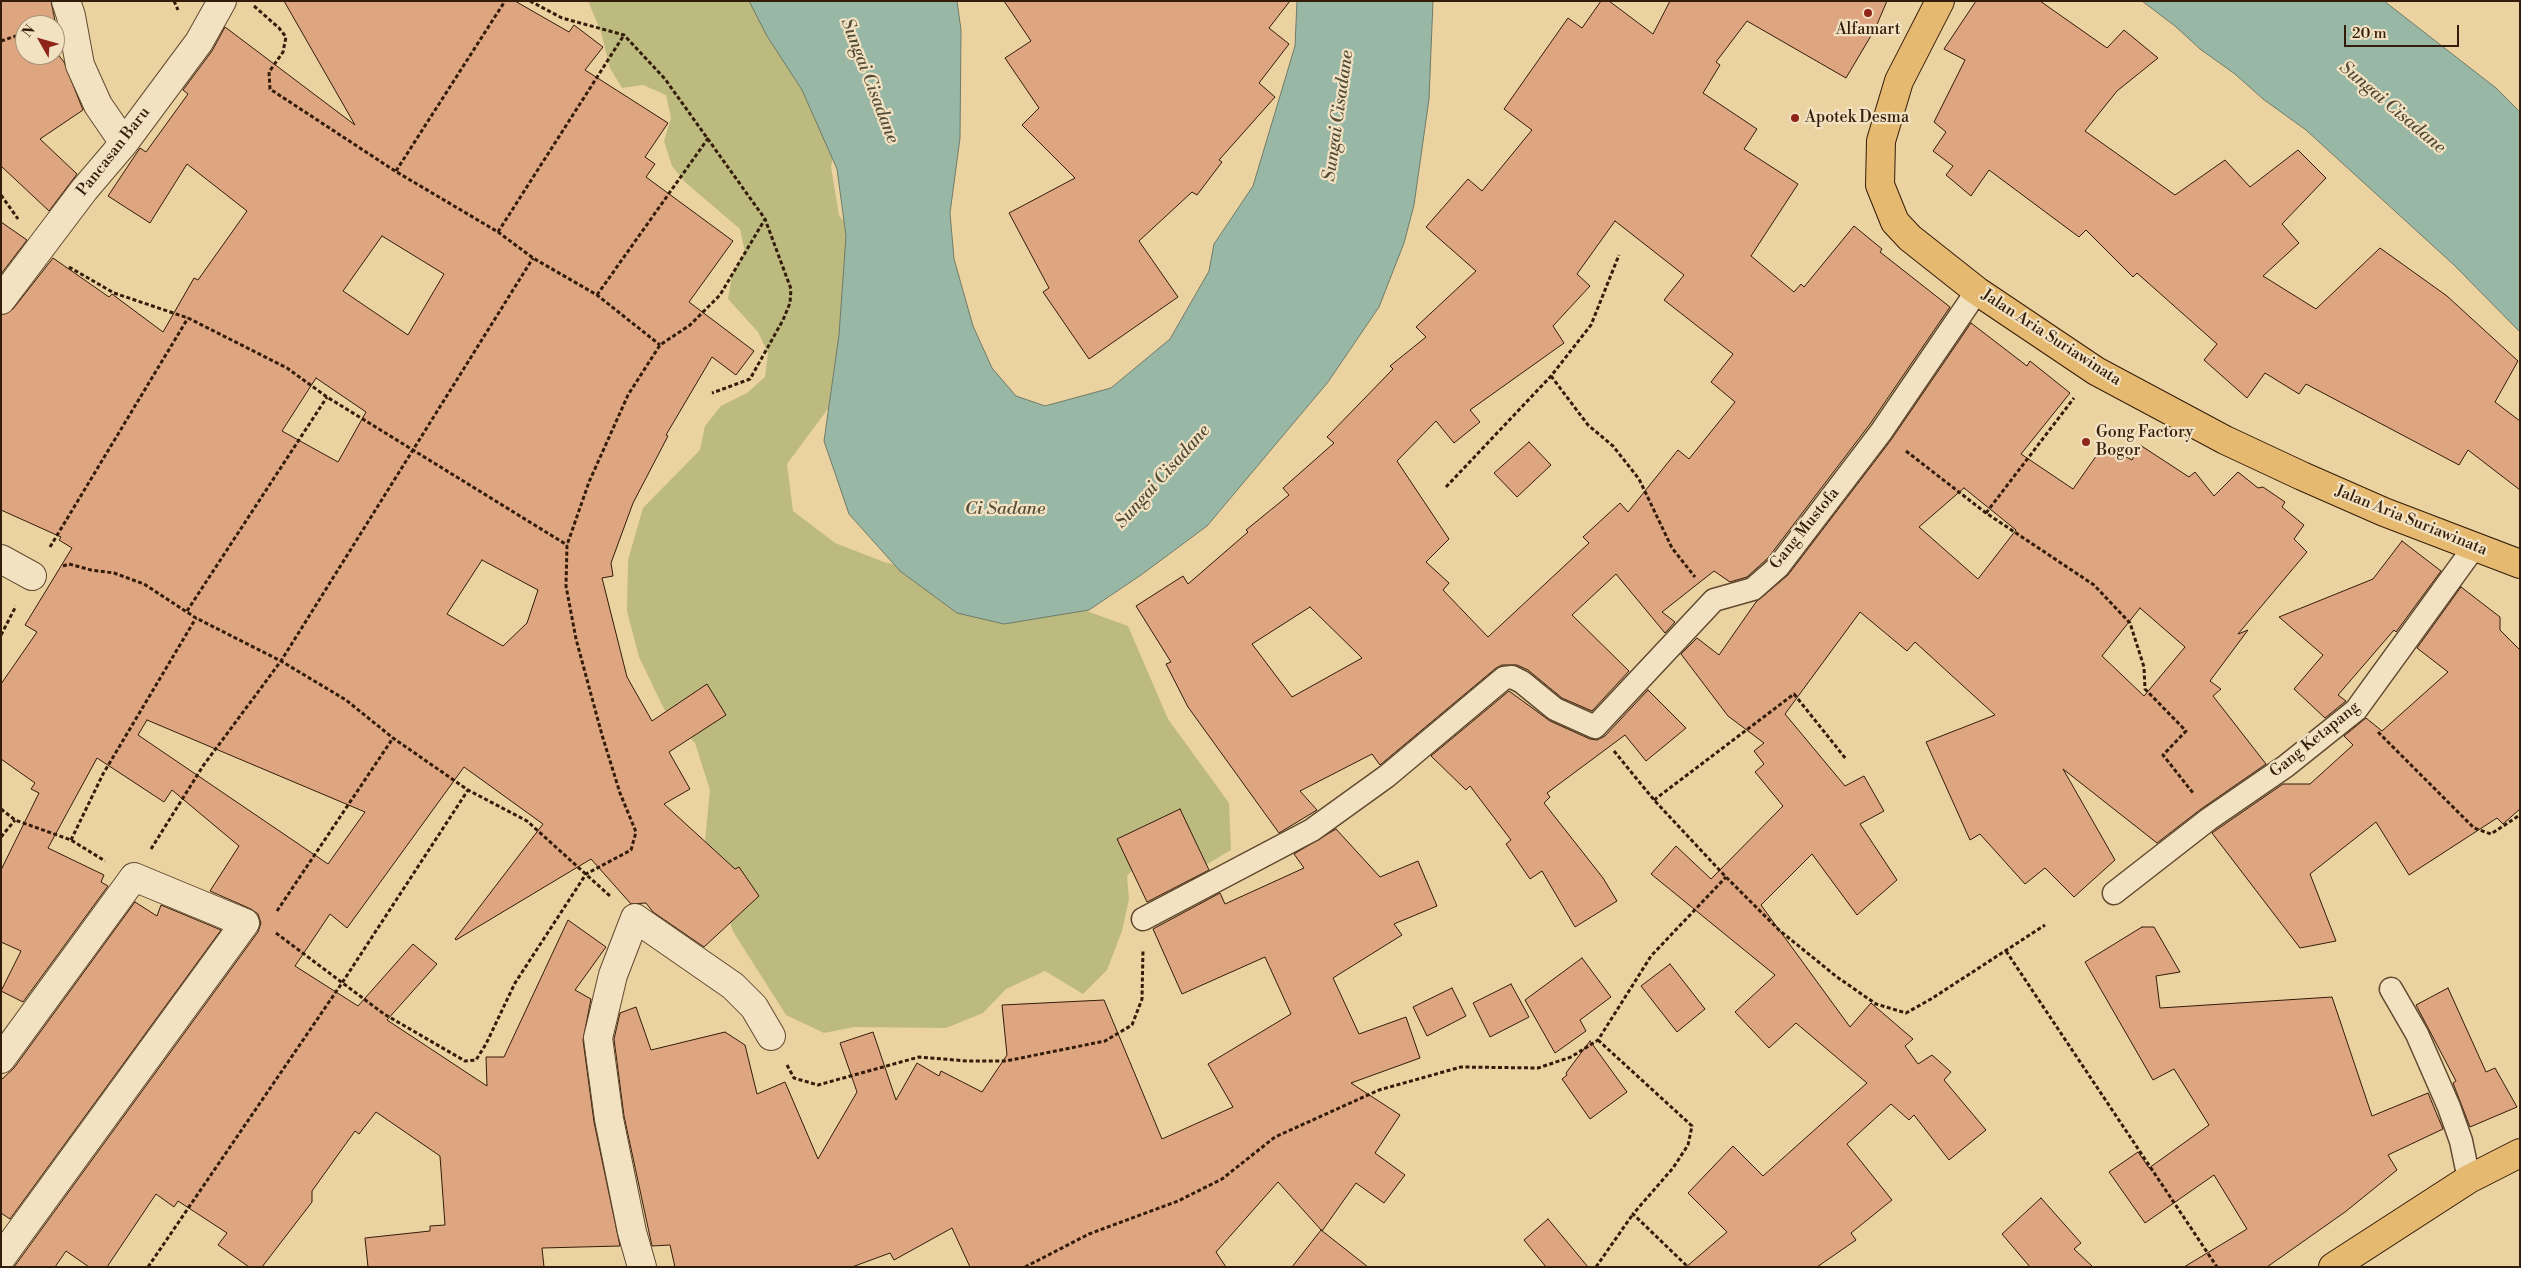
<!DOCTYPE html>
<style>
body{margin:0}
#map{position:relative;width:2521px;height:1268px;overflow:hidden;background:#ebd2a1;font-family:"Libre Bodoni",serif}
canvas{display:block}
.frame{position:absolute;inset:0;border:2px solid #331c09;pointer-events:none}
.north{position:absolute;left:15px;top:15px;width:50px;height:50px;box-sizing:border-box;background:#f2e2c2;border:1px solid #a69378;border-radius:50%;rotate:308deg;font-size:14px;font-weight:700;line-height:20px;text-align:center;color:#331c09}
.north::after{content:'';display:block;margin:auto;width:18px;height:22px;background:#8f2418;clip-path:polygon(50% 0,100% 100%,50% 72%,0 100%)}
.scale{position:absolute;left:2344px;top:25px;width:115px;height:22px;box-sizing:border-box;border:2px solid #331c09;border-top:0;padding-left:6px;font-size:15px;line-height:18px;white-space:nowrap;color:#331c09;-webkit-text-stroke:4px #f2e2c2;paint-order:stroke}
</style>
<div id="map">
<canvas width="2521" height="1268"></canvas>
<div class="frame"></div>
<div class="north">N</div>
<div class="scale">20 m</div>
</div>
<script>
const c = document.querySelector('canvas').getContext('2d');
c.lineJoin = 'round';
function paint(path, color) { c.fillStyle = color; c.fill(path, 'evenodd'); }
const toPath = rows => new Path2D(rows.map(r => 'M' + r).join(''));
function trace(path, color, width, dash) { c.strokeStyle = color; c.lineWidth = width; c.lineCap = dash ? 'butt' : 'round'; c.setLineDash(dash || []); c.stroke(path); }
function write(font, color, halo, rows, align = 'center') {
  c.font = font + ' "Libre Bodoni",serif'; c.lineWidth = 4.5; c.setLineDash([]); c.textBaseline = 'middle'; c.strokeStyle = halo; c.fillStyle = color; for (const [text, x, y, turn = 0] of rows) {
    c.save(); c.translate(x, y); c.rotate((+turn || 0) * Math.PI / 180); c.textAlign = isNaN(turn) ? turn : align; if (halo) c.strokeText(text, 0, 0); c.fillText(text, 0, 0); c.restore();
  }
}
paint(toPath([
 [588,1,772,1,840,119,831,167,839,215,869,255,842,390,787,464,793,511,835,543,884,562,1081,609,1128,626,1168,719,1229,803,1231,850,1194,872,1159,842,1127,876,1129,899,1122,931,1107,970,1083,994,1045,971,1006,989,983,1013,946,1028,854,1027,824,1033,786,1015,734,933,716,889,705,841,710,790,695,743,664,709,639,657,627,611,628,560,643,508,700,450,705,426,721,406,747,393,765,377,768,353,758,332,728,299,732,275,745,252,740,229,686,183,672,166,664,141,671,118,666,95,643,85,622,88,610,68,601,32]
]), '#bdba80');
const water = toPath([
 [749,1,957,1,961,30,960,138,950,213,954,259,973,326,992,368,1016,396,1045,406,1111,388,1170,339,1209,271,1214,244,1253,186,1295,46,1297,1,1433,1,1429,99,1414,205,1404,243,1379,307,1328,382,1207,526,1141,575,1089,610,1004,624,957,613,900,571,849,514,824,441,839,335,846,236,837,169,802,90,767,36,749,1],
 [2142,1,2384,1,2496,88,2520,112,2520,332,2454,265,2306,130,2263,99,2235,74,2200,49,2175,26,2142,1]
]);
paint(water, '#98b8a5');
trace(water, '#707a67', 1);
const building = toPath([
 [1,1,51,1,61,50,56,52,64,62,83,110,40,139,77,174,49,211,1,166,1,1],
 [25,25,55,25,55,55,25,55,25,25],
 [284,1,515,1,569,32,574,25,603,47,585,70,668,123,645,157,655,164,646,177,733,241,689,302,754,351,736,375,712,357,666,435,668,436,633,503,611,563,613,576,602,578,627,677,652,721,707,684,726,715,669,752,690,789,664,804,735,869,739,867,759,896,704,947,653,912,646,903,631,904,591,859,456,940,455,939,543,824,464,767,347,928,330,914,295,966,358,1006,413,944,437,964,387,1020,487,1086,486,1057,504,1057,568,920,606,947,575,990,591,999,583,1040,594,1122,620,1246,542,1248,544,1267,368,1267,365,1238,430,1231,430,1226,445,1225,440,1156,376,1112,359,1134,355,1131,312,1191,312,1202,262,1267,249,1267,218,1245,227,1233,178,1201,174,1207,156,1194,107,1267,89,1267,66,1251,55,1267,14,1267,258,932,261,923,258,914,251,909,210,891,239,846,172,790,164,802,97,758,48,848,104,875,101,882,108,886,23,1002,1,991,21,951,1,942,1,870,39,793,31,789,35,783,1,759,1,684,37,632,25,625,72,548,59,540,61,537,1,510,1,315,13,309,53,258,109,297,112,294,163,332,194,278,198,280,247,211,187,164,150,223,108,196,140,148,146,152,188,94,183,90,212,51,225,27,355,125,284,1],
 [382,236,444,274,408,335,343,291,382,236],
 [316,378,366,412,338,462,282,431,316,378],
 [482,560,538,590,527,623,503,646,447,614,482,560],
 [147,720,365,812,328,864,138,735,147,720],
 [1004,1,1290,1,1269,28,1289,44,1259,83,1275,97,1219,160,1222,162,1197,195,1192,192,1139,241,1178,297,1089,359,1043,292,1049,288,1009,213,1075,178,1022,125,1039,108,1005,58,1031,41,1004,1],
 [1601,1,1609,1,1653,34,1670,1,1887,1,1875,29,1846,78,1747,21,1716,62,1720,65,1703,93,1757,129,1744,149,1798,184,1751,256,1794,292,1801,284,1804,287,1854,226,1882,249,1880,252,1950,307,1870,424,1768,558,1747,577,1730,582,1714,571,1662,612,1675,622,1665,633,1616,574,1572,615,1629,671,1592,711,1562,698,1528,670,1517,665,1502,665,1496,668,1380,765,1372,754,1300,791,1317,810,1279,833,1188,707,1166,664,1171,662,1136,606,1183,576,1188,584,1248,532,1246,530,1289,495,1283,488,1334,443,1327,437,1393,369,1390,366,1426,337,1416,327,1476,271,1426,227,1468,179,1482,191,1532,130,1504,109,1568,18,1582,28,1601,1],
 [1615,221,1684,275,1664,300,1733,354,1711,382,1735,402,1689,459,1678,450,1628,512,1620,503,1583,537,1589,543,1488,637,1443,590,1449,583,1426,562,1449,539,1397,461,1436,421,1454,443,1480,422,1470,410,1564,343,1553,326,1590,286,1577,274,1615,221],
 [1310,607,1362,658,1292,697,1252,644,1310,607],
 [1976,1,2040,1,2107,48,2124,30,2158,58,2117,91,2085,131,2175,195,2225,160,2250,187,2298,150,2326,178,2282,224,2299,243,2263,276,2316,309,2380,248,2447,296,2518,361,2495,402,2520,421,2520,490,2468,450,2459,465,2306,384,2299,394,2265,373,2247,398,2204,360,2217,344,2137,273,2133,277,2086,230,2079,237,1989,170,1971,196,1946,175,1953,166,1933,151,1946,132,1934,122,1965,60,1944,49,1976,1],
 [1,222,27,240,1,274,1,222],
 [1971,323,2027,366,2030,361,2070,393,2021,454,2073,489,2104,445,2132,460,2140,445,2189,477,2195,472,2214,496,2238,472,2258,488,2263,487,2285,502,2282,507,2304,525,2294,539,2307,552,2238,634,2248,630,2210,681,2221,689,2213,696,2266,764,2201,809,2157,843,2063,769,2115,860,2074,897,2045,868,2025,884,1980,834,1970,840,1926,742,1995,715,1915,642,1907,651,1860,612,1785,714,1845,786,1864,776,1884,811,1860,824,1897,880,1857,915,1812,854,1761,905,1850,1027,1871,1003,1913,1039,1905,1046,1918,1064,1932,1055,1951,1072,1944,1080,1986,1130,1949,1160,1914,1115,1909,1120,1891,1104,1847,1144,1892,1200,1851,1233,1856,1240,1817,1267,1686,1267,1727,1232,1688,1193,1733,1146,1763,1176,1867,1083,1796,1023,1769,1048,1735,1012,1775,975,1651,874,1676,846,1711,879,1783,806,1755,772,1764,764,1754,751,1764,743,1728,716,1681,654,1697,638,1719,655,1756,602,1788,575,1891,440,1971,323],
 [1964,488,2016,530,1978,579,1919,527,1964,488],
 [2140,608,2185,647,2144,696,2102,656,2140,608],
 [1529,442,1551,465,1517,497,1494,473,1529,442],
 [2402,541,2441,571,2396,632,2394,630,2338,695,2346,701,2325,718,2294,689,2323,655,2279,617,2373,579,2402,541],
 [2461,587,2500,617,2500,630,2520,650,2520,809,2503,824,2497,818,2409,875,2376,822,2310,874,2336,941,2300,948,2212,833,2283,784,2310,784,2353,745,2344,736,2366,718,2382,731,2448,672,2417,648,2461,587],
 [1648,690,1686,728,1646,761,1625,735,1547,793,1550,797,1544,803,1603,878,1617,901,1575,927,1542,871,1530,879,1506,844,1511,840,1470,786,1466,790,1431,756,1509,691,1550,721,1590,739,1597,740,1605,736,1648,690],
 [1180,809,1209,870,1147,902,1117,839,1180,809],
 [1336,829,1380,877,1418,861,1437,906,1394,924,1402,935,1333,978,1359,1034,1406,1017,1420,1058,1351,1083,1400,1115,1375,1153,1405,1175,1384,1203,1356,1183,1322,1231,1278,1182,1216,1252,1226,1267,970,1267,952,1228,894,1260,890,1253,852,1267,675,1267,670,1245,652,1246,624,1116,614,1039,620,1013,636,1007,651,1050,725,1032,745,1045,757,1094,785,1082,818,1159,857,1092,840,1043,873,1032,896,1100,917,1063,939,1076,941,1071,982,1092,1007,1055,1002,1005,1104,1000,1162,1139,1233,1107,1208,1064,1291,1014,1265,957,1182,994,1153,929,1220,893,1225,904,1304,868,1294,854,1336,829],
 [135,902,157,916,161,905,221,930,10,1219,1,1213,1,1080,14,1068,135,902],
 [2142,927,2154,927,2180,972,2156,976,2160,1008,2332,997,2372,1116,2428,1093,2443,1129,2388,1155,2397,1170,2345,1212,2267,1267,2184,1267,2247,1229,2214,1175,2145,1223,2109,1172,2138,1152,2149,1168,2209,1125,2174,1069,2153,1080,2085,962,2142,927],
 [1582,958,1611,997,1580,1020,1586,1031,1555,1053,1525,1000,1582,958],
 [1670,964,1705,1009,1677,1032,1641,986,1670,964],
 [1511,984,1529,1017,1490,1037,1473,1003,1511,984],
 [1452,988,1466,1016,1427,1036,1413,1007,1452,988],
 [2448,988,2486,1072,2495,1068,2517,1107,2470,1127,2453,1083,2456,1081,2416,1005,2448,988],
 [1590,1041,1627,1092,1590,1119,1562,1079,1567,1075,1566,1073,1590,1041],
 [2041,1198,2081,1243,2074,1249,2093,1267,2030,1267,2002,1234,2041,1198],
 [1548,1219,1588,1267,1546,1267,1524,1240,1548,1219],
 [1321,1230,1368,1267,1292,1267,1321,1230]
]);
paint(building, '#dea581');
trace(building, '#331c09', 1);
const service = toPath([
 [2114,893,2209,819,2286,766,2356,710,2475,546],
 [1143,919,1312,830,1387,776,1504,678,1512,677,1522,682,1555,709,1595,727,1714,600,1753,589,1778,567,1881,432,1977,291],
 [2391,989,2417,1034,2449,1107,2461,1141,2469,1179]
]);
const minor = toPath([
 [66,1,71,16,80,65,98,105,124,143],
 [1,300,84,190,124,143,199,42,222,1],
 [1,559,32,576],
 [1,1059,134,877,245,923,1,1258],
 [642,1267,632,1232,609,1119,598,1038,613,975,635,918,733,986,754,1007,771,1036]
]);
const primary = toPath([
 [1940,1,1899,81,1881,141,1880,185,1895,222,1910,238,1977,291,2096,371,2225,440,2302,476,2384,512,2520,564],
 [2333,1267,2469,1179,2520,1153]
]);
trace(service, '#614a2f', 25);
trace(minor, '#614a2f', 30);
trace(primary, '#331c09', 30);
trace(toPath([
 [174,1,178,10],
 [530,1,562,18,624,35,665,79,765,219,791,289,790,303,783,320,750,379,712,393],
 [254,6,279,28,286,37,283,52,269,72,270,89,395,171,498,232,533,258,597,295,660,345],
 [1,41,25,33],
 [396,171,505,1],
 [1,195,18,219],
 [498,232,624,35],
 [69,267,114,293,188,318,287,368,327,397,567,545],
 [597,295,709,137],
 [1551,376,1588,425,1613,446,1639,479,1672,548,1695,577],
 [1906,451,1986,513,2094,585,2130,623,2144,667,2145,689,2186,731,2163,755,2193,793],
 [1446,487,1551,376,1591,325,1619,255],
 [1986,513,2074,398],
 [50,547,188,318],
 [63,566,69,564,91,570,114,573,144,584,196,618,281,661,346,700,393,738,468,790,527,821,610,896],
 [187,611,327,397],
 [1,635,16,606],
 [2378,732,2474,828,2491,834,2520,815],
 [1614,751,1654,800,1726,877,1779,930,1837,977,1876,1004,1906,1013,1931,999,2045,925],
 [1654,800,1794,694,1846,759],
 [1,809,15,820,71,840,105,861],
 [1,837,15,820],
 [71,840,103,774,196,618],
 [151,849,203,766,281,661,533,258],
 [277,911,393,738],
 [276,933,384,1014,465,1061,476,1060,486,1044,515,983,586,874,631,850,636,832,620,793,602,735,576,639,566,586,567,545,589,482,628,395,660,345,690,325,720,295,765,219],
 [2006,951,2217,1267],
 [1598,1040,1692,1126,1688,1145,1673,1168,1633,1214,1688,1267],
 [787,1065,794,1078,818,1085,919,1057,967,1061,1006,1061,1105,1041,1132,1025,1142,999,1143,950],
 [148,1267,342,983,468,790],
 [1025,1267,1089,1234,1178,1201,1222,1179,1275,1137,1379,1090,1461,1067,1538,1068,1571,1057,1598,1040,1651,956,1726,877],
 [1596,1267,1633,1214]
]), '#331c09', 3, [4, 2.5]);
trace(service, '#f2e2c2', 22);
trace(minor, '#f2e2c2', 28);
trace(primary, '#e6b970', 28);
for (const [x, y, r, color] of [
 [1868,13,5,"#8f2418"],
 [1795,118,5,"#8f2418"],
 [2086,442,5,"#8f2418"]
]) { const dot = new Path2D(); dot.arc(x, y, r, 0, 2 * Math.PI); c.fillStyle = color; c.fill(dot); trace(dot, '#f2e2c2', 2); }
write('16px', '#331c09', '#f2e2c2', [
 ["Alfamart",1868,30,"center"],
 ["Apotek Desma",1805,118],
 ["Gong Factory",2096,433],
 ["Bogor",2096,451]
], 'left');
write('16px', '#331c09', '#f2e2c2', [
 ["Pancasan Baru",114,152,-52],
 ["Jalan Aria Suriawinata",2051,338,33],
 ["Jalan Aria Suriawinata",2411,521,22],
 ["Gang Mustofa",1805,529,-51],
 ["Gang Ketapang",2315,740,-39]
]);
write('italic 18px', '#514b38', '#f2e2c2', [
 ["Sungai Cisadane",869,81,69],
 ["Sungai Cisadane",2392,108,40],
 ["Sungai Cisadane",1339,116,-82],
 ["Sungai Cisadane",1163,477,-48],
 ["Ci Sadane",1005,510]
]);
</script>
